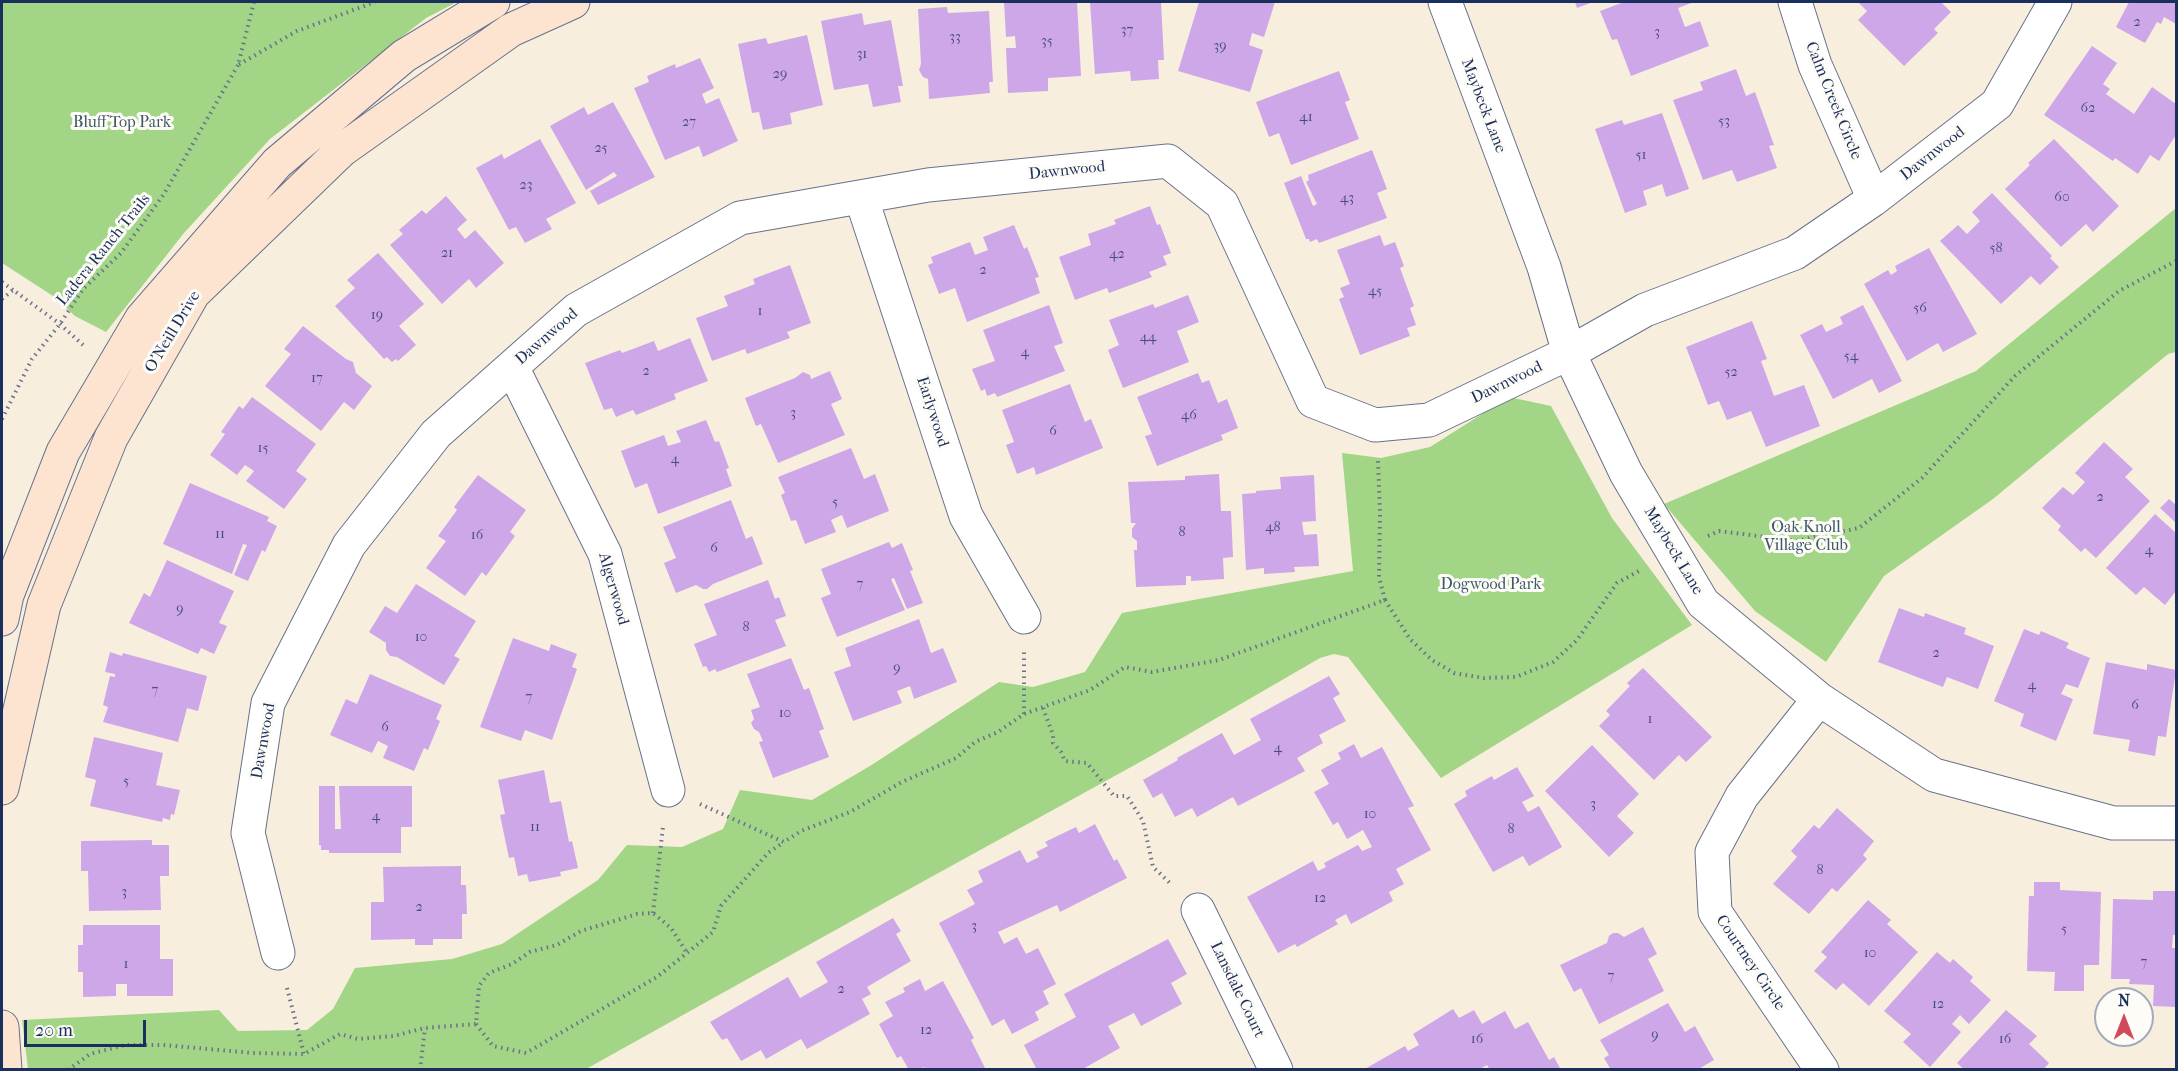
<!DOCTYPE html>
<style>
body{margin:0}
#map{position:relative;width:2178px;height:1071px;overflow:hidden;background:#f8eede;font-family:"IM FELL French Canon",serif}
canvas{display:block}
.frame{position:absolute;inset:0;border:3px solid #1b2f5e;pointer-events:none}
.north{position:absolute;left:2094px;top:987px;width:60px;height:60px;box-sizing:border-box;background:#fdfcf7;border:2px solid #a3aaba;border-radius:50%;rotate:0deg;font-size:16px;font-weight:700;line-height:24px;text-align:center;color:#1b2f5e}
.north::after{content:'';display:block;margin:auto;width:21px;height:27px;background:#d1495b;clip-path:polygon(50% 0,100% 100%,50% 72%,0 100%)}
.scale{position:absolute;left:24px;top:1020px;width:122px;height:27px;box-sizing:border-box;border:3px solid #1b2f5e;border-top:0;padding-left:8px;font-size:18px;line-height:21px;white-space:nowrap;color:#1b2f5e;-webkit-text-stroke:4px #fdfcf7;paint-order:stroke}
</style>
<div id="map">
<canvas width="2178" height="1071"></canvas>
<div class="frame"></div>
<div class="north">N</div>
<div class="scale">20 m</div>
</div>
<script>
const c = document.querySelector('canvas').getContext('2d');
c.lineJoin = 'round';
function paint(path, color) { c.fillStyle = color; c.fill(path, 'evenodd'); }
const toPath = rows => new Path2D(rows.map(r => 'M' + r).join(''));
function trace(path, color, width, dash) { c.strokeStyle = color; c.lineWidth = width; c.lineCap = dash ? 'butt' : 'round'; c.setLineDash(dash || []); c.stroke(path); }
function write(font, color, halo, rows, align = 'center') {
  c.font = font + ' "IM FELL French Canon",serif'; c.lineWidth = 6; c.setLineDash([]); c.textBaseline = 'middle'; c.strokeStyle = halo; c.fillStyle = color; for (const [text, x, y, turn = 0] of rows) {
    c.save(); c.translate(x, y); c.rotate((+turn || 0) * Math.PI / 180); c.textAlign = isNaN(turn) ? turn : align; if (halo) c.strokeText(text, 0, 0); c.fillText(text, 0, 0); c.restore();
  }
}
paint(toPath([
 [2,2,457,2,426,18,270,139,184,233,106,332,75,316,53,296,2,263],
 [2176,208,2176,352,2168,354,1993,499,1884,576,1826,662,1755,611,1664,504,1976,371],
 [1509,397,1551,406,1612,518,1692,625,1441,778,1348,657,1334,654,1320,658,1151,756,893,898,586,1069,28,1069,22,1020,219,1010,238,1031,307,1030,333,1009,355,968,452,959,502,944,598,880,627,845,682,847,723,829,740,790,812,800,870,766,999,682,1033,687,1085,672,1122,613,1353,571,1342,453,1381,458,1430,447]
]), '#a2d585');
paint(toPath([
 [1004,2,1077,2,1081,76,1048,78,1048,91,1008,93,1006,48,1016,48,1015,36,1006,37],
 [1090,2,1161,2,1164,60,1158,60,1159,79,1131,81,1130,71,1095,74],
 [1199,2,1275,2,1264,37,1252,33,1249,45,1263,50,1250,92,1178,71],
 [1575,2,1593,2,1577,8],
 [1624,2,1694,2,1678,8,1685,27,1700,21,1709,46,1631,76,1617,39,1612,40,1600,11],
 [1858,2,1941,2,1951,12,1934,29,1938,33,1904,66,1858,20,1867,11],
 [2129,2,2176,2,2176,24,2164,17,2161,24,2157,22,2145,43,2116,27],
 [947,7,948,13,989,11,993,82,989,82,990,93,929,99,928,79,923,77,919,70,921,64,918,9],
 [862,13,864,25,891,20,903,86,898,86,901,102,873,107,868,84,834,90,821,21],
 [807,35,823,105,790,113,792,124,763,130,759,112,752,113,738,44,766,38,768,44],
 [2092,46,2117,63,2103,84,2110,89,2106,94,2134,114,2152,87,2176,104,2176,135,2159,161,2150,155,2138,174,2115,158,2113,161,2044,115],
 [700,58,714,88,702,94,706,104,719,98,738,141,703,157,699,146,665,160,634,88,649,82,647,76,675,64,676,68],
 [1736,69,1746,96,1755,92,1774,145,1769,146,1777,168,1737,182,1732,170,1703,180,1673,100,1703,90,1700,82],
 [1339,71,1350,100,1345,102,1359,139,1291,165,1279,133,1269,137,1256,102],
 [613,102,655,177,598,205,590,191,617,176,614,172,586,190,550,126,584,107,588,115],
 [1662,113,1689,189,1666,197,1662,184,1643,191,1647,205,1625,213,1595,129,1622,120,1624,125],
 [540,139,576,203,546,219,552,229,525,243,516,227,509,230,476,168,502,154,504,159],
 [2054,139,2119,206,2093,232,2086,224,2061,247,2005,189,2030,165,2028,163],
 [1372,150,1387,189,1377,193,1387,218,1319,243,1317,239,1310,242,1309,239,1306,239,1284,183,1301,176,1313,206,1317,204,1306,182,1309,180,1308,175],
 [1992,193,2052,256,2050,258,2059,267,2040,285,2031,276,2001,304,1940,241,1958,225,1967,234,1980,221,1972,212],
 [446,196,467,220,457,229,465,239,475,230,504,263,476,288,469,279,442,304,390,245,403,234,399,230,422,210,426,214],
 [1150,206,1157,225,1160,224,1171,253,1163,256,1167,265,1149,272,1152,277,1109,293,1107,288,1075,300,1059,257,1091,245,1088,234,1116,224,1114,220],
 [1014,225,1024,249,1027,247,1039,277,1035,278,1040,293,967,322,955,288,939,294,928,265,933,263,931,257,970,242,975,255,988,250,983,237],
 [1380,235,1384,246,1395,242,1404,266,1400,268,1414,306,1410,308,1416,325,1407,328,1410,336,1360,355,1339,299,1344,297,1340,288,1350,284,1337,250],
 [1929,248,1977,334,1943,352,1938,343,1907,361,1864,284,1888,270,1891,275,1897,271,1895,266],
 [378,253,424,304,399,326,416,345,398,361,396,359,392,362,387,357,384,359,335,306,355,288,347,280],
 [790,265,811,323,787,332,790,338,747,354,745,349,712,361,696,318,728,306,724,296,755,284,753,279],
 [1188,295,1199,322,1177,331,1189,362,1123,388,1108,350,1119,345,1109,320,1153,304,1155,308],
 [1049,305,1063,343,1054,346,1065,371,997,397,995,393,987,396,985,389,981,391,972,369,995,361,983,330],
 [1863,305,1902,381,1879,393,1872,379,1833,399,1800,335,1822,324,1826,332,1843,324,1840,317],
 [1752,321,1767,359,1761,361,1774,396,1804,385,1820,426,1766,447,1751,411,1727,420,1719,401,1708,405,1686,347],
 [303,326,346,359,353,362,356,373,372,386,354,410,344,402,321,431,265,386,291,354,284,349],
 [690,338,708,381,674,394,676,399,636,415,633,410,616,417,612,408,604,410,585,363,620,350,622,353,654,341,658,351],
 [830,371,842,399,831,404,845,435,778,463,761,424,756,426,745,398,795,378,803,372,810,375,811,379],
 [1198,373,1202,383,1209,380,1218,403,1227,399,1238,428,1221,435,1223,440,1157,466,1145,436,1152,434,1137,397],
 [1070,384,1085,422,1091,419,1103,448,1036,475,1034,467,1017,474,1006,445,1014,442,1002,410],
 [252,397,316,444,296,471,307,479,284,509,246,481,254,471,245,465,237,475,210,455,225,434,221,432,239,406,243,409],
 [706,420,715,442,719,441,729,468,726,469,732,486,658,514,647,483,635,488,621,451,664,435,668,446,681,442,676,431],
 [2104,442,2133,469,2125,477,2150,501,2096,558,2085,548,2081,552,2058,530,2061,526,2042,508,2063,487,2073,495,2085,482,2075,473],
 [851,448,864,479,875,474,889,511,847,528,842,515,831,520,836,532,805,544,796,520,791,521,781,495,785,493,778,477],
 [1219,474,1221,511,1231,511,1233,557,1223,558,1224,579,1191,581,1191,576,1186,576,1186,585,1136,587,1134,550,1137,550,1137,541,1132,537,1132,529,1136,523,1131,523,1128,482,1185,480,1185,476],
 [478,475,526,510,510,532,515,536,486,576,482,572,465,596,426,568,446,541,438,536,457,510,454,507],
 [1314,475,1316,521,1302,522,1304,535,1317,534,1319,566,1294,567,1295,572,1264,574,1264,568,1246,570,1242,494,1256,493,1256,491,1281,489,1280,477],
 [190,483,269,517,267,521,277,526,265,552,262,550,248,581,234,575,247,545,243,544,232,574,163,544],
 [2169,499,2176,505,2176,523,2160,508],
 [731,500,746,539,752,536,763,564,713,584,707,589,703,589,696,585,676,593,664,563,676,558,663,527],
 [2155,514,2176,533,2176,591,2165,605,2144,587,2136,595,2106,568],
 [889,542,892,548,902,543,913,570,910,571,923,603,907,609,894,578,891,579,905,610,837,637,821,598,831,594,821,569],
 [167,560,234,591,219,623,227,626,214,654,201,648,198,654,129,623,144,593,150,597],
 [768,580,775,599,779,597,786,616,775,620,786,646,717,672,715,669,709,672,706,666,703,667,694,644,717,635,704,604],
 [416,584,476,621,454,656,460,659,444,685,397,657,390,656,386,650,386,643,369,632,385,606,397,613],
 [1899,608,1924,617,1925,613,1966,628,1964,634,1994,646,1978,689,1947,677,1943,687,1878,662],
 [919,619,931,653,943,648,957,682,914,699,910,686,897,691,902,703,853,721,834,672,851,666,845,648],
 [2024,629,2039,635,2041,631,2069,643,2066,648,2090,658,2078,688,2066,684,2061,694,2073,699,2056,741,2020,726,2024,714,1994,701],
 [513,638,549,651,551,644,577,654,572,667,577,669,552,740,525,730,521,741,480,727],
 [110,652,122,656,123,653,207,676,198,711,187,708,178,742,103,722,108,707,103,705,110,676,115,677,115,674,105,672],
 [791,658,804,690,809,688,824,729,819,731,829,757,773,778,759,742,763,741,759,732,754,729,751,723,754,719,751,710,760,707,747,674],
 [2106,662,2147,670,2147,664,2176,670,2166,737,2158,736,2155,756,2128,751,2130,740,2093,734],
 [1643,668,1712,737,1686,762,1679,755,1654,780,1599,726,1610,715,1606,711,1630,686,1627,683],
 [370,674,442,705,436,719,440,721,428,750,424,748,414,771,383,758,388,746,378,741,372,753,330,735,346,699,357,704],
 [1329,676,1340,694,1333,698,1346,721,1319,735,1323,743,1297,758,1305,771,1238,806,1233,797,1197,817,1192,808,1175,817,1162,793,1153,798,1143,780,1178,760,1177,758,1222,733,1234,755,1261,740,1250,719],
 [94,737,163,753,156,785,180,790,174,815,171,814,170,820,163,818,162,822,90,806,96,780,85,777],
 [1354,744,1361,758,1382,747,1414,806,1408,808,1431,850,1396,869,1404,884,1389,892,1393,901,1351,924,1346,914,1335,920,1338,924,1297,947,1295,944,1278,953,1247,897,1313,861,1318,871,1326,867,1324,863,1358,845,1362,851,1372,847,1363,830,1347,839,1338,822,1333,825,1314,792,1329,784,1321,770,1341,759,1338,753],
 [1592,745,1639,794,1617,816,1634,833,1609,857,1545,791],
 [1517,767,1534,796,1522,802,1528,812,1539,806,1562,847,1529,866,1523,856,1493,872,1454,804,1467,796,1465,791,1492,776,1494,780],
 [544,770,550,803,561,801,569,842,572,841,578,868,560,872,561,876,529,882,527,874,518,876,514,857,509,858,500,815,505,814,498,780],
 [319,786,335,786,335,829,341,829,339,786,412,786,412,827,401,827,401,853,329,853,329,850,321,850,321,845,319,845],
 [1837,808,1874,841,1863,855,1867,859,1837,892,1832,888,1809,914,1773,884,1797,857,1791,851,1814,825,1819,829],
 [1095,824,1114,861,1117,859,1127,878,1060,912,1057,905,998,932,1004,944,1017,937,1026,954,1038,948,1056,984,1043,991,1049,1004,1035,1012,1039,1020,1012,1034,1004,1019,992,1026,939,923,975,904,967,890,983,882,978,871,1020,850,1027,863,1039,857,1036,852,1048,846,1045,842,1076,827,1079,833],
 [152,840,152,845,169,845,169,876,160,876,161,910,89,911,88,871,81,871,81,841],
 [461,866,461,885,466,885,467,914,462,914,462,939,433,939,433,945,415,945,415,939,371,940,371,902,384,902,383,867],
 [2034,882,2060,882,2060,890,2101,892,2099,965,2084,965,2084,991,2054,991,2055,972,2027,971,2029,896,2034,896],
 [2153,891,2176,891,2176,935,2173,935,2172,948,2176,948,2176,1007,2153,1006,2154,985,2129,984,2130,979,2111,979,2113,899,2153,900],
 [1868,900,1891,920,1887,924,1918,952,1869,1006,1843,983,1836,990,1814,971,1827,957,1821,952],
 [893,918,901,931,896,934,911,961,867,987,871,994,862,999,870,1014,807,1049,801,1039,766,1059,761,1050,741,1061,727,1038,722,1040,710,1022,788,977,800,998,828,982,816,962],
 [83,925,160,925,160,959,173,959,173,996,127,996,127,984,116,984,116,996,83,997,83,972,78,972,78,945,83,945],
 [1643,927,1657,954,1648,959,1664,991,1599,1024,1581,988,1574,992,1560,965,1607,943,1609,936,1613,933,1618,933,1624,937],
 [1168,939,1187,974,1171,983,1182,1004,1141,1026,1134,1013,1108,1026,1120,1048,1081,1070,1037,1070,1024,1045,1076,1017,1064,994],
 [1937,952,1950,963,1953,959,1973,977,1970,981,1991,1000,1969,1024,1960,1015,1952,1024,1961,1032,1930,1067,1903,1042,1911,1034,1884,1011],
 [920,979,925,991,943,981,974,1038,971,1040,986,1070,925,1070,924,1067,918,1070,909,1070,901,1056,897,1058,879,1024,893,1016,885,1002,905,992,903,988],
 [1668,1003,1685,1032,1695,1026,1714,1060,1697,1070,1611,1070,1604,1058,1609,1055,1600,1040],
 [1453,1009,1459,1018,1474,1010,1482,1024,1505,1011,1515,1029,1528,1022,1549,1060,1554,1057,1561,1070,1490,1070,1487,1065,1478,1070,1363,1070,1405,1046,1408,1051,1419,1045,1413,1034],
 [2006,1010,2037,1036,2029,1044,2049,1063,2043,1070,1965,1070,1957,1063]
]), '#cea7e9');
const minor = toPath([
 [1445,2,1544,267,1569,353,1626,473,1703,603,1819,699,1934,775,2113,823,2176,823],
 [1795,2,1815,65,1874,199],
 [861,197,966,516,1024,617],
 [512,367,605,554,668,790],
 [1819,699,1742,796,1712,852,1715,912,1822,1070],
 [1198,910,1276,1070],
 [278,953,248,833,268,703,349,545,436,434,576,310,740,218,928,185,1168,161,1222,204,1313,401,1375,425,1429,420,1569,353,1645,310,1795,253,1874,199,1997,104,2055,2]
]);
const secondary = toPath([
 [2,619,7,595,63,452,142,318,277,163,404,56,493,2],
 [2,788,44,605,111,438,193,294,342,150,511,30,573,2],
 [2,1027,5,1070]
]);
trace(minor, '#68728b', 35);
trace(secondary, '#68728b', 35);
trace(toPath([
 [254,2,238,65,297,31,375,2],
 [2,282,13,290],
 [2,299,13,290,60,324,83,345],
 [2,419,32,359,60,324,83,289,121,253,164,194,238,65],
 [1708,536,1719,531,1796,541,1859,528,1922,478,2015,376,2119,291,2176,261],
 [1385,600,1410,639,1432,660,1454,673,1484,678,1516,677,1553,662,1577,640,1617,583,1639,571],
 [1043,708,1053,735,1053,743,1061,752,1065,761,1087,763,1114,796,1127,796,1143,821,1153,867,1172,885],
 [1024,714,1024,652],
 [700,804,784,842,801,831,850,812,902,782,956,758,975,742,998,732,1024,714,1090,690,1125,667,1152,672,1219,660,1385,600,1379,577,1380,513,1378,461],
 [653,913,663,827],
 [287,988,304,1054],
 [476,1024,493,1046,526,1053,657,977,713,932,721,906,768,853,784,842],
 [68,1070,90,1054,125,1045,163,1045,253,1053,304,1054,340,1034,358,1039,394,1036,425,1028,476,1024,479,986,489,973,512,964,530,952,557,945,581,931,637,914,653,913,671,928,687,953],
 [420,1070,425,1028]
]), '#68728b', 4, [1.5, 4.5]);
trace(minor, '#fff', 33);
trace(secondary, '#fde4d1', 33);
write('14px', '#484d81', null, [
 ["2",2137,23],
 ["37",1127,31],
 ["3",1657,33],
 ["33",955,38],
 ["35",1047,42],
 ["39",1220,47],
 ["31",862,55],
 ["29",780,75],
 ["62",2088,109],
 ["41",1306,118],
 ["53",1724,122],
 ["27",689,123],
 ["25",601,149],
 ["51",1641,156],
 ["23",526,186],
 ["60",2062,198],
 ["43",1347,199],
 ["58",1996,249],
 ["21",447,254],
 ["42",1117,255],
 ["2",983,271],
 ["45",1375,292],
 ["56",1920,309],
 ["1",760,312],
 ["19",377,316],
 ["44",1148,338],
 ["4",1025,353],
 ["54",1851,357],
 ["2",646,372],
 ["52",1731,373],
 ["17",317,379],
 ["3",793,414],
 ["46",1189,416],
 ["6",1053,432],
 ["15",263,449],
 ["4",675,460],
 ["2",2100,498],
 ["5",835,503],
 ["48",1273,528],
 ["8",1182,533],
 ["11",220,535],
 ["16",477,536],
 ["6",714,549],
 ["4",2149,551],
 ["7",860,585],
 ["9",180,610],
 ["8",746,628],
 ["10",421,638],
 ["2",1936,654],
 ["9",897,669],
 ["4",2032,686],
 ["7",155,691],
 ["7",529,698],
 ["6",2135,706],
 ["10",785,714],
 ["1",1650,720],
 ["6",385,728],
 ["4",1278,749],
 ["5",126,782],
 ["3",1593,805],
 ["10",1370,815],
 ["4",376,817],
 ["11",535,828],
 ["8",1511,830],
 ["8",1820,871],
 ["3",124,893],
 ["12",1320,899],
 ["2",419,908],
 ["3",974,927],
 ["5",2064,930],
 ["10",1870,954],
 ["7",2144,963],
 ["1",126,965],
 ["7",1611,977],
 ["2",841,990],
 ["12",1938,1005],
 ["12",926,1031],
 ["9",1655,1036],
 ["16",1477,1040],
 ["16",2005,1040]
]);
write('16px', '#1b2f5e', '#fdfcf7', [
 ["Calm Creek Circle",1833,101,68],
 ["Maybeck Lane",1483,106,69],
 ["Dawnwood",1933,154,-38],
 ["Dawnwood",1067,171,-6],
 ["Ladera Ranch Trails",104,250,-51],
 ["O'Neill Drive",173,332,-59],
 ["Dawnwood",547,337,-41],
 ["Dawnwood",1507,383,-26],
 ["Earlywood",932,412,72],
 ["Maybeck Lane",1673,551,59],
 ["Algerwood",613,589,74],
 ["Dawnwood",264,741,-80],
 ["Courtney Circle",1750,963,56],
 ["Lansdale Court",1237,990,64]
]);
write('16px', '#3d5868', '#fdfcf7', [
 ["Bluff Top Park",122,123],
 ["Oak Knoll",1806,528],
 ["Village Club",1806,546],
 ["Dogwood Park",1491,585]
]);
</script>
